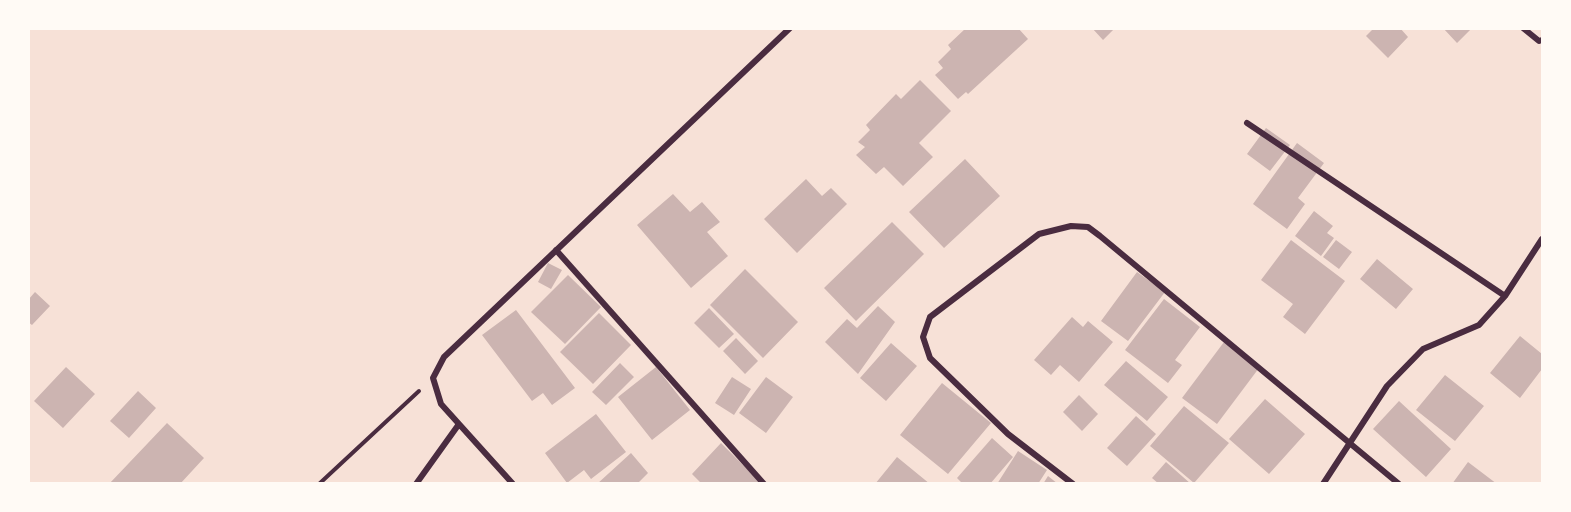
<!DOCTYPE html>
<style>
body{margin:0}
#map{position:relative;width:1571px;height:512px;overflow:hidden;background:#f7e1d7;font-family:"IBM Plex Sans",sans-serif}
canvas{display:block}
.frame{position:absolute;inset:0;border:30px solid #fffaf5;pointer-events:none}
</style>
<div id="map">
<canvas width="1571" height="512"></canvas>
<div class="frame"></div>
</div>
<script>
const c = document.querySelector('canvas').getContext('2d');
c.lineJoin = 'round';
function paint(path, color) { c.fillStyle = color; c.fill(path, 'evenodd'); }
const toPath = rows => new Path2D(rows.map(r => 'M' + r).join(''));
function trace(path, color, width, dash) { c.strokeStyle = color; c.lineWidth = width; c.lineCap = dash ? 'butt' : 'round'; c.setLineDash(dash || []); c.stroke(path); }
paint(toPath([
 [966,28,1018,28,1028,39,968,94,966,92,958,99,935,75,943,68,938,62,951,49,948,45],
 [1092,28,1115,28,1103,40],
 [1374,28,1400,28,1408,37,1388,58,1366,36],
 [1443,28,1472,28,1457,43],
 [920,80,951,111,919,143,933,157,903,186,884,167,876,174,856,155,865,147,858,142,870,130,866,125,896,94,901,99],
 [1266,128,1290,145,1270,171,1247,154],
 [1297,143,1324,163,1298,198,1305,204,1287,229,1253,204],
 [965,159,1000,196,944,248,909,212],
 [806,179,822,196,831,188,847,204,797,253,764,219],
 [673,194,690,212,702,202,720,222,707,232,728,256,691,288,637,225],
 [1314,211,1333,226,1327,233,1334,238,1321,256,1295,236],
 [892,222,924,254,856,321,824,288],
 [1291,240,1345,281,1305,334,1283,317,1293,304,1261,280],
 [1336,240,1352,252,1339,269,1323,257],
 [1377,259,1413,289,1396,309,1360,279],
 [548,263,562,270,551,289,538,282],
 [745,269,798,322,763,358,710,305],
 [1137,272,1165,292,1128,341,1101,321],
 [568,275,601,307,565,344,531,312],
 [35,292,50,306,32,325,28,322,28,300],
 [1164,299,1200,327,1175,360,1182,365,1168,383,1125,350],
 [878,306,895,322,858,374,825,342,847,319,857,328],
 [709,308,734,334,719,348,694,323],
 [516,310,575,388,552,405,543,393,532,401,482,335],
 [599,313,631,345,593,384,560,352],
 [1072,317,1083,327,1088,321,1113,342,1079,382,1060,365,1051,375,1034,360],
 [1520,336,1542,354,1542,369,1520,398,1490,373],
 [736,338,758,361,745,374,723,351],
 [1224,342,1259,368,1217,424,1182,398],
 [891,343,917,366,886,401,860,378],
 [1126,361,1168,397,1147,421,1104,385],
 [620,363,634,377,606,405,592,392],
 [66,367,95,394,63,428,34,401],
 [656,367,690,410,652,440,618,397],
 [1445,375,1484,406,1455,441,1416,410],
 [732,377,751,389,734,415,715,403],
 [766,377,793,397,766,433,739,413],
 [942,383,991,423,948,474,900,435],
 [138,391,156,408,129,438,110,421],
 [1079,395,1098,414,1082,431,1063,412],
 [1265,399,1305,434,1269,474,1229,439],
 [1399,401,1451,449,1426,477,1373,429],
 [1184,406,1229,443,1194,483,1150,446],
 [596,414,626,452,591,479,584,470,567,483,545,453],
 [1136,416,1156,434,1127,466,1107,448],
 [167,423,204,458,180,484,109,484],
 [992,438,1013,457,990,484,963,484,957,478],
 [721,443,760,482,758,484,702,484,692,474],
 [1018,451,1047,470,1038,484,997,484],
 [631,453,648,473,637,484,597,484],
 [897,457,930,484,875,484],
 [1166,462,1191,484,1159,484,1152,478],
 [1468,462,1497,484,1452,484],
 [1048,476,1058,484,1043,484]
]), '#ccb4b1');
trace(toPath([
 [319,484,419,391]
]), '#4a2c40', 4);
trace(toPath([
 [1523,28,1539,41,1542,40],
 [1247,123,1505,296],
 [556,250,764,484],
 [416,484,459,424],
 [513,484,441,404,433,378,444,357,790,28],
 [1073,484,1008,434,930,358,923,337,930,317,1039,234,1071,226,1088,227,1100,236,1399,484],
 [1323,484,1387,386,1423,349,1479,325,1505,296,1542,239]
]), '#4a2c40', 6);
</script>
